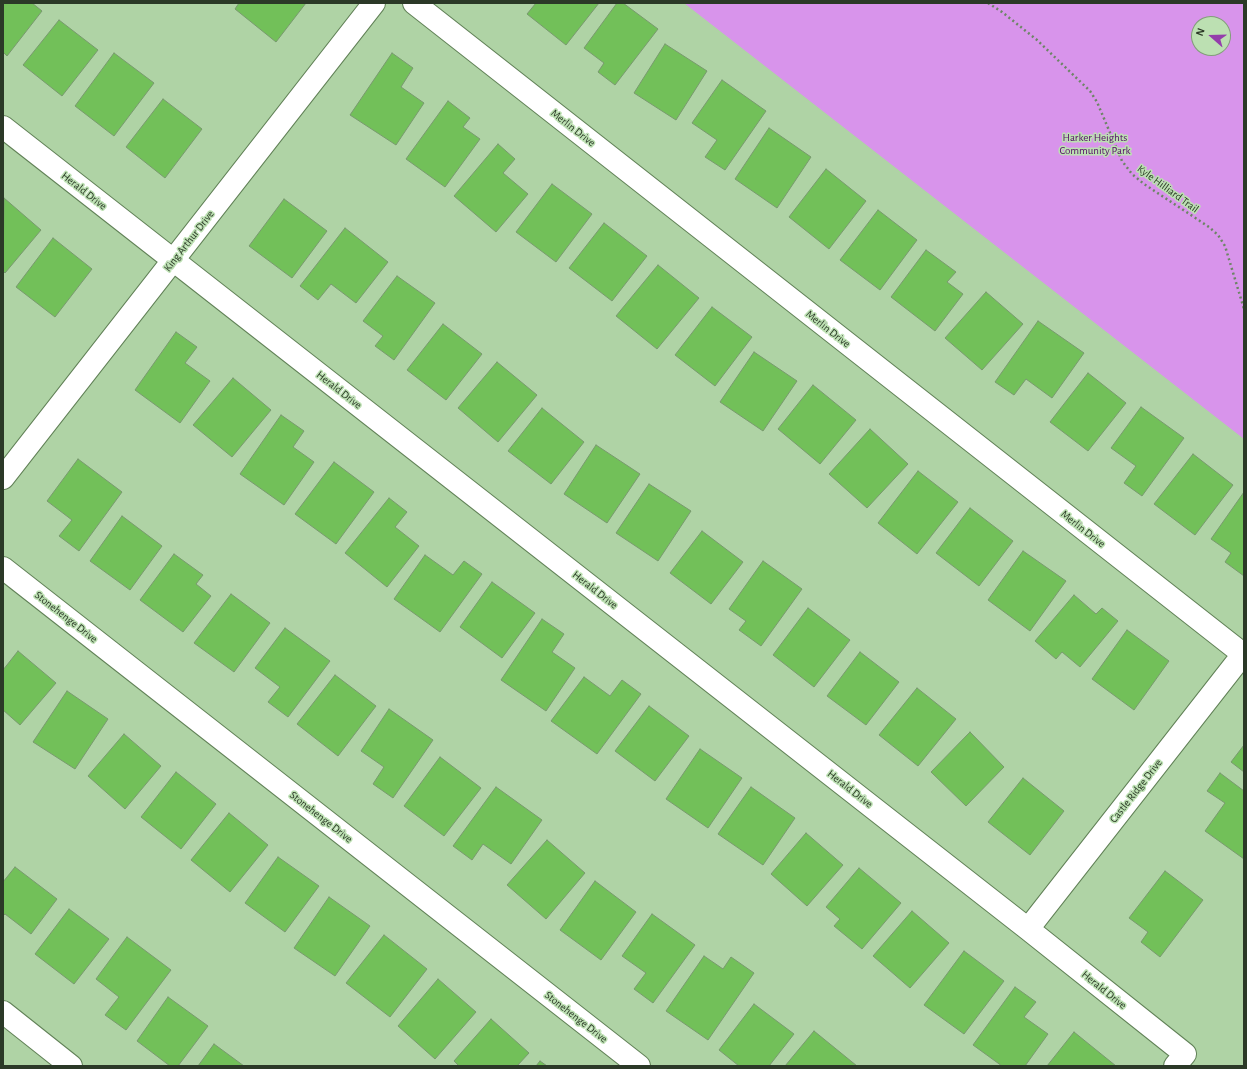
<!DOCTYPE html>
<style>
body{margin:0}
#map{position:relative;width:1247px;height:1069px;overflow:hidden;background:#afd3a5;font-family:"Alegreya Sans",sans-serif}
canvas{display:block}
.frame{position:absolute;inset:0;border:4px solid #2b3927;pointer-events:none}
.north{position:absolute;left:1191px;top:16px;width:40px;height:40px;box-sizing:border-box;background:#bce0b2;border:1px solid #829d7a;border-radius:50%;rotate:290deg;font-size:11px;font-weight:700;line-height:16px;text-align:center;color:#2b3927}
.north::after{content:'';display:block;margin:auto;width:14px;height:18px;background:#943eab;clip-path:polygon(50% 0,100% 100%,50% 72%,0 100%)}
</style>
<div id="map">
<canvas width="1247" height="1069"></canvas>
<div class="frame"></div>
<div class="north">N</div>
</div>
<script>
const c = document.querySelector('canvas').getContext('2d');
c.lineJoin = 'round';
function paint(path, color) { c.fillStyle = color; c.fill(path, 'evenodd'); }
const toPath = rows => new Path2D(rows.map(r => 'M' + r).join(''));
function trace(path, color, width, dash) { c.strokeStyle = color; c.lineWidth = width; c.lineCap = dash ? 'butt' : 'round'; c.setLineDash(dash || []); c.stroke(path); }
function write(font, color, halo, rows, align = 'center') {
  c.font = font + ' "Alegreya Sans",sans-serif'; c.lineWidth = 3; c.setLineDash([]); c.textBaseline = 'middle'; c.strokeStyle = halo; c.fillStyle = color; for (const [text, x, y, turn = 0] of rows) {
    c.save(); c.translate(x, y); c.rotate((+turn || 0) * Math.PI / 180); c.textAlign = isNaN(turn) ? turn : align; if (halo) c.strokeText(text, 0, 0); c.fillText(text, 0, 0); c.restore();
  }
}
paint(toPath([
 [684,3,1244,3,1244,439],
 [1199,24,1223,24,1223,48,1199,48]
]), '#d894eb');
const building = toPath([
 [3,3,32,3,42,11,7,56,3,52,3,3],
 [239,3,306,3,276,42,235,9,239,3],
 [536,3,599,3,566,45,527,14,536,3],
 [617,3,623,3,658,29,615,85,598,72,604,63,584,48,617,3],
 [59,20,98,50,62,96,23,65,59,20],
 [665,44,707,71,676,120,634,93,665,44],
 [114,53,154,83,114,136,75,106,114,53],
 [392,53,413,68,401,87,424,103,396,145,350,115,392,53],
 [722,80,766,111,725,170,705,157,717,140,692,123,722,80],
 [163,99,202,129,165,178,126,147,163,99],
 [448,101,470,118,463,127,480,139,445,187,406,159,448,101],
 [769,128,811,157,777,208,735,179,769,128],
 [498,144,515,159,503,173,528,194,496,232,454,196,498,144],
 [826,169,866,201,829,249,789,217,826,169],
 [552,184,592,214,556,262,516,232,552,184],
 [4,198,41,230,5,273,3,271,4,198],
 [284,199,327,231,292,278,249,246,284,199],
 [878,210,917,240,880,290,840,260,878,210],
 [604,223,647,256,612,301,569,268,604,223],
 [345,228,388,262,356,303,331,284,318,300,300,286,345,228],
 [53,238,92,269,55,317,16,287,53,238],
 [926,250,956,272,947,282,963,294,935,331,891,297,926,250],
 [658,265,699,298,657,349,616,316,658,265],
 [397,276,435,303,394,360,375,346,383,336,363,321,397,276],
 [986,292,1023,324,982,370,945,338,986,292],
 [712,307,752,337,715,386,675,355,712,307],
 [1038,321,1084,353,1052,398,1026,379,1014,395,995,382,1038,321],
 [443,324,482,354,446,400,407,370,443,324],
 [176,332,197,347,185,363,210,381,180,423,135,390,176,332],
 [754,352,797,381,763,431,720,402,754,352],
 [497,362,537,395,498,442,458,408,497,362],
 [1088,373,1126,403,1088,451,1050,422,1088,373],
 [233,378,271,410,232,457,193,425,233,378],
 [813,385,856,420,820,464,778,429,813,385],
 [1141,407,1184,438,1142,496,1124,483,1136,466,1111,448,1141,407],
 [542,408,584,442,551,484,508,451,542,408],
 [281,415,304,431,293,447,314,462,284,505,240,474,281,415],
 [870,429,908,464,867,508,829,474,870,429],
 [596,445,640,474,607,523,564,494,596,445],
 [1193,454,1233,485,1195,535,1154,504,1193,454],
 [78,459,122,492,79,551,59,536,72,520,47,501,78,459],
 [334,462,374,492,336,544,295,514,334,462],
 [918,471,958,502,917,554,878,523,918,471],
 [649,484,691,511,658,561,616,533,649,484],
 [1244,492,1244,576,1225,562,1231,553,1211,539,1244,492],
 [389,498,407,512,395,527,419,546,387,587,345,553,389,498],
 [970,508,1013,541,979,586,936,553,970,508],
 [122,516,162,546,130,590,90,561,122,516],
 [702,531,743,562,711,604,670,573,702,531],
 [1023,551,1066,581,1030,631,988,600,1023,551],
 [174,554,203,575,196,584,211,596,183,632,140,600,174,554],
 [425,555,453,575,464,561,482,574,440,632,394,599,425,555],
 [763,561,802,589,761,646,739,630,746,621,729,609,763,561],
 [492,582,535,613,502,658,460,627,492,582],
 [231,594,270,623,234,672,194,643,231,594],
 [1074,595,1096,614,1102,608,1118,621,1080,667,1062,652,1056,659,1035,641,1074,595],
 [808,608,850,640,814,687,773,655,808,608],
 [542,619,564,634,552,652,575,668,546,711,501,680,542,619],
 [285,628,330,661,288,717,268,702,280,687,255,668,285,628],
 [1127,630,1169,661,1134,710,1092,679,1127,630],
 [18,651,56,683,20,725,3,710,3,670,18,651],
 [860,652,899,682,866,725,827,696,860,652],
 [335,675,376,706,338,756,297,724,335,675],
 [584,677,610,696,622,680,641,694,597,754,551,721,584,677],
 [917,688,956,719,918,766,879,735,917,688],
 [67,691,108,719,75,769,33,742,67,691],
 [649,706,689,736,655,781,615,751,649,706],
 [389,709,433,740,393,798,373,784,384,767,361,751,389,709],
 [970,732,1004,767,966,806,931,772,970,732],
 [124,734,161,766,125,809,88,776,124,734],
 [1244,745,1244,772,1231,762,1244,745],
 [700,749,742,778,708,828,666,799,700,749],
 [440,757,481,788,444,836,404,806,440,757],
 [176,772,216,804,181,849,141,817,176,772],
 [1220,773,1244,791,1244,859,1205,831,1225,803,1207,791,1220,773],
 [1023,778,1064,811,1030,855,988,822,1023,778],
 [496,787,542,820,511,864,483,844,472,860,453,846,496,787],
 [751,787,795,818,763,865,718,834,751,787],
 [229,813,268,845,230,892,191,860,229,813],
 [806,833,843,865,807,906,771,874,806,833],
 [547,840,585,873,546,919,507,885,547,840],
 [278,857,319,886,285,932,245,903,278,857],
 [15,867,57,899,31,934,5,914,3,916,3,882,15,867],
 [859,868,901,903,862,949,834,926,840,919,826,907,859,868],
 [1165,871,1203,900,1160,957,1141,942,1148,932,1129,918,1165,871],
 [595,881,636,912,601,960,560,930,595,881],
 [329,897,370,926,335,976,294,948,329,897],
 [69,909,109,939,74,984,35,954,69,909],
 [912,911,949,943,910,988,873,956,912,911],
 [652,914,695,945,653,1003,634,989,646,973,622,956,652,914],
 [384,935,427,969,390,1017,346,983,384,935],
 [127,937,171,970,126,1030,105,1015,119,997,96,979,127,937],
 [964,951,1004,981,964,1034,924,1005,964,951],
 [704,956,723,969,731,957,754,973,708,1040,666,1011,704,956],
 [438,979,476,1012,435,1059,398,1026,438,979],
 [1015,987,1036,1002,1024,1017,1048,1034,1025,1066,1002,1066,973,1045,1015,987],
 [168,997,208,1026,178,1066,170,1066,137,1041,168,997],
 [754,1004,794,1034,769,1066,739,1066,719,1050,754,1004],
 [491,1019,529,1053,517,1066,459,1066,454,1061,491,1019],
 [814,1031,857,1066,785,1066,814,1031],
 [1074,1032,1116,1066,1047,1066,1074,1032],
 [214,1044,244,1066,198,1066,214,1044],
 [540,1061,547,1066,536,1066,540,1061]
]);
paint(building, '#72c059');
trace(building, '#78996e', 1);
const minor = toPath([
 [414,3,1243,654],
 [3,127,1028,929,1185,1054,1175,1066],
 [3,478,374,3],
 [3,568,639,1066],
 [1028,929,1244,653],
 [3,1012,71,1066]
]);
trace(minor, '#618157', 24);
trace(toPath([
 [988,3,1002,12,1037,40,1090,91,1097,102,1122,161,1132,174,1144,184,1209,227,1218,235,1225,246,1244,309]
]), '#6c8565', 2.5, [2, 3]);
trace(minor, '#fff', 22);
write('11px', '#2b3927', '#bce0b2', [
 ["Merlin Drive",573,128,38],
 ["Kyle Hilliard Trail",1168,189,36],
 ["Herald Drive",84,191,38],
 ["King Arthur Drive",189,241,-52],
 ["Merlin Drive",828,329,38],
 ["Herald Drive",339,390,38],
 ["Merlin Drive",1083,529,38],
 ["Herald Drive",595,590,38],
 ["Stonehenge Drive",66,617,38],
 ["Herald Drive",850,789,38],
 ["Castle Ridge Drive",1136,791,-52],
 ["Stonehenge Drive",321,817,38],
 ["Herald Drive",1104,990,39],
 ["Stonehenge Drive",576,1017,38]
]);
write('11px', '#540966', '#bce0b2', [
 ["Harker Heights",1095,138],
 ["Community Park",1095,151]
]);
</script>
